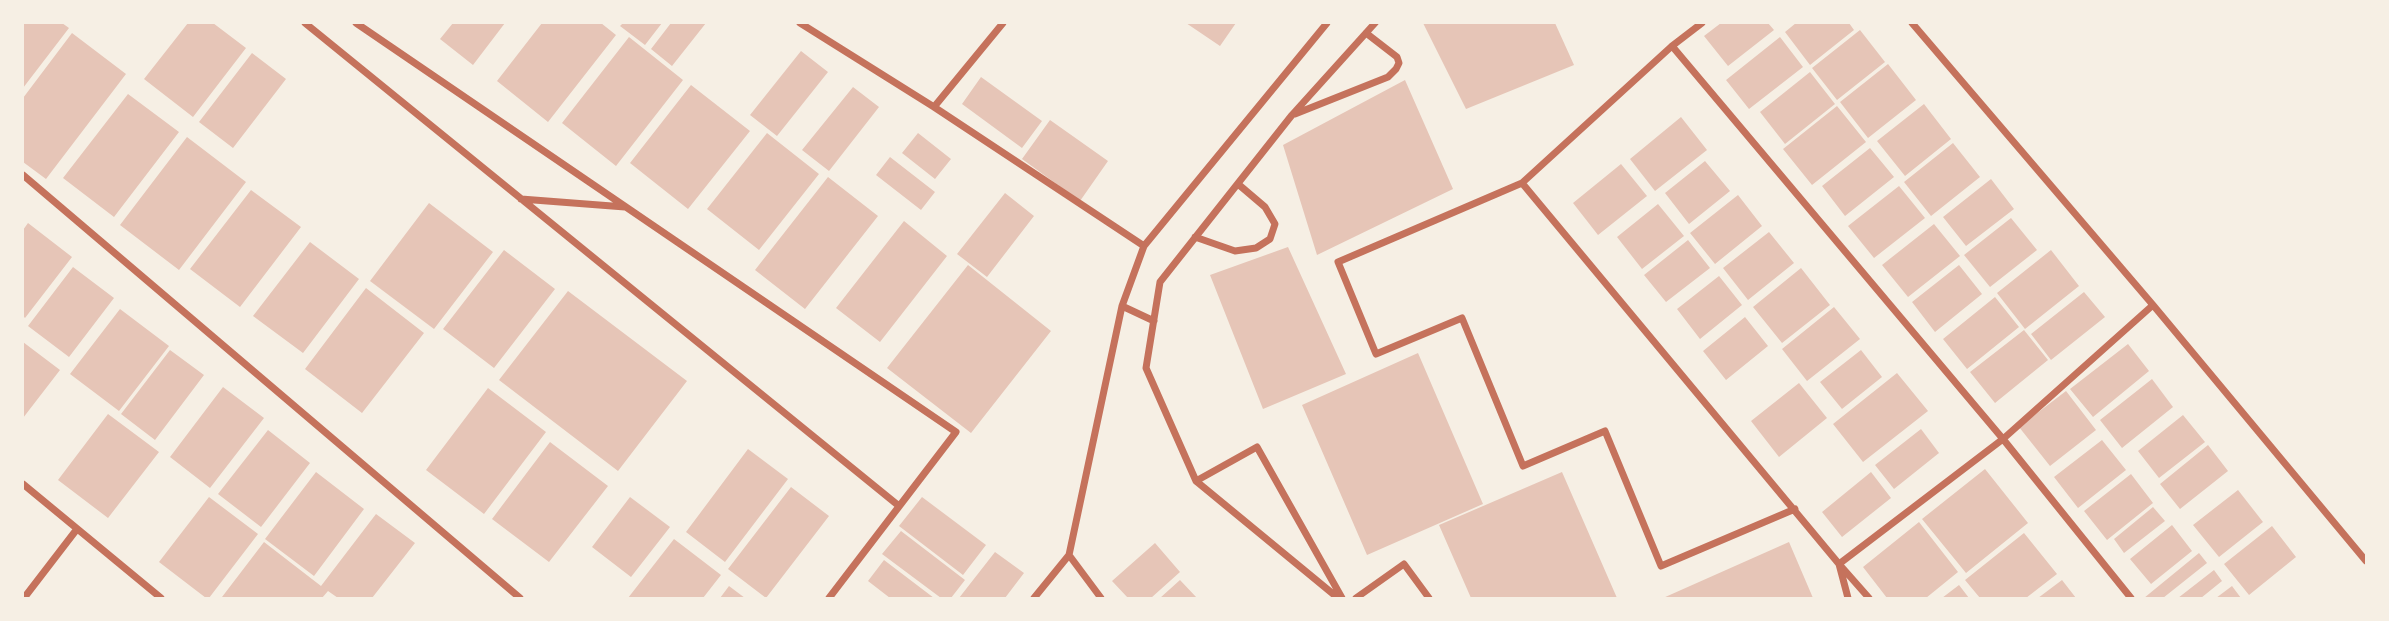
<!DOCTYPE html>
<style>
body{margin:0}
#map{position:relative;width:2389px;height:621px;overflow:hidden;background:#f6efe4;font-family:Cabin,sans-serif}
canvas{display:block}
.frame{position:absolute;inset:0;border:24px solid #f6efe4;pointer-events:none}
</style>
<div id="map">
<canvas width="2389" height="621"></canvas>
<div class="frame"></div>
</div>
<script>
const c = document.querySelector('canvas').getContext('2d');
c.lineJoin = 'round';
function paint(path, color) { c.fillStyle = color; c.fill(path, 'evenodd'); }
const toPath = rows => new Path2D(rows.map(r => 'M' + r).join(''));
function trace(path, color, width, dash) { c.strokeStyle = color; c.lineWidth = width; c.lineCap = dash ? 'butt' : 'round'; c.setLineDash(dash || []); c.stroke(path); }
paint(toPath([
 [23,23,62,23,69,28,23,88],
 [188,23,213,23,246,48,193,117,144,79],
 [453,23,505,23,473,65,440,39],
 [542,23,601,23,616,35,548,122,497,81],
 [623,23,662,23,645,45,620,26],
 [671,23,706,23,672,66,651,49],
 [1186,23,1236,23,1220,46],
 [1423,23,1555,23,1574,65,1466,109],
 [1721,23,1768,23,1774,30,1728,66,1704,36],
 [1796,23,1849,23,1854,30,1810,65,1785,32],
 [1860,30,1885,62,1837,100,1812,68],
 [72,33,126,74,46,179,23,162,23,98],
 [629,37,683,80,616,166,562,123],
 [1780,37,1803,67,1749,109,1726,80],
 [801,51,828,72,777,136,750,115],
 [252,53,286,79,233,148,199,122],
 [1888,64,1916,100,1868,138,1840,102],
 [1810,72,1835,104,1785,144,1760,112],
 [981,77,1042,121,1022,148,962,104],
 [1405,80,1453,189,1317,255,1283,145],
 [691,85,750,131,688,209,630,163],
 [853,87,879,107,829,171,802,150],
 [128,94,179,132,114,217,63,178],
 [1924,104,1951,139,1905,176,1877,141],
 [1837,106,1866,142,1812,185,1783,149],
 [1681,117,1707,150,1655,191,1630,159],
 [1050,120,1108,161,1080,201,1022,159],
 [767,133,819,174,759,250,707,209],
 [918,133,951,159,935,179,902,153],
 [187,137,246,182,179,270,120,225],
 [1953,143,1980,177,1931,216,1904,182],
 [1870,148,1894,177,1845,216,1822,186],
 [890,157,935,192,921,210,876,175],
 [1705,161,1730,191,1689,224,1665,193],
 [1621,164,1647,196,1598,235,1573,203],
 [828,177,878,216,805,309,755,270],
 [1991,179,2014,209,1966,246,1943,217],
 [1899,186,1925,218,1874,258,1848,226],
 [251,190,301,227,240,307,190,269],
 [1005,193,1034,216,987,277,957,254],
 [1738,195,1762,226,1715,264,1690,233],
 [429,203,493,252,434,329,370,281],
 [1658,204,1684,236,1642,269,1617,237],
 [2011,218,2037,250,1990,287,1964,255],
 [904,221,947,256,880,342,836,308],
 [28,223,72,257,25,318,23,316,23,230],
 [1934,224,1960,256,1908,297,1882,265],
 [1769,232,1794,263,1748,300,1723,268],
 [1688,240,1710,268,1666,302,1644,275],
 [310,242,359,279,303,353,253,316],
 [1288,247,1346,374,1263,409,1210,275],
 [504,250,555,289,494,368,443,329],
 [2051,250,2079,286,2025,329,1997,293],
 [968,265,1051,331,971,433,887,368],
 [1959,265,1982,294,1935,332,1912,302],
 [73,267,114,298,69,357,28,326],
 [1801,268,1830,305,1782,343,1753,307],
 [1719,276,1742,305,1700,339,1677,309],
 [366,288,424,333,362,413,305,369],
 [568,291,687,381,618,471,499,380],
 [2084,292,2105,317,2051,360,2031,334],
 [1995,297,2019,327,1967,369,1943,339],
 [1834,307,1860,339,1807,381,1782,349],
 [120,309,169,346,119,411,70,374],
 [1745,317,1768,346,1726,380,1703,351],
 [2024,330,2048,360,1995,403,1970,372],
 [23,342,60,370,23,418],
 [2128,344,2149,371,2093,417,2070,389],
 [170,350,204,375,155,440,121,414],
 [1861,350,1882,377,1842,409,1820,382],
 [1418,353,1483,504,1367,555,1302,405],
 [1897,373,1928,411,1863,462,1833,424],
 [2152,379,2173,407,2122,448,2100,420],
 [1799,383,1827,418,1779,457,1751,421],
 [223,387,264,418,210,488,170,457],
 [488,388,546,432,484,514,426,470],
 [2066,391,2096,430,2050,466,2019,427],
 [108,414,159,452,108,518,58,480],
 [2183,415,2205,442,2159,478,2138,451],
 [1921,429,1939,453,1894,489,1875,465],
 [268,430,310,463,261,527,218,494],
 [2102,440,2126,470,2078,508,2054,477],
 [550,442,608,486,549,562,492,519],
 [2208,445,2228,471,2180,509,2160,484],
 [748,449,788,479,725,562,686,532],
 [1985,469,2028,523,1966,573,1922,519],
 [316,472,364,509,314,576,265,539],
 [1562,472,1617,598,1471,598,1439,525],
 [1871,472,1891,498,1842,537,1822,512],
 [2131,474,2153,503,2107,540,2084,511],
 [791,487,829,516,766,598,728,569],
 [2238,490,2263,522,2219,557,2193,525],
 [209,497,258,534,209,598,206,598,159,562],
 [630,497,670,527,631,577,592,547],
 [922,497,986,545,963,575,899,526],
 [2153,507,2165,521,2124,553,2114,539],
 [376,514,415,543,372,598,338,598,328,591,322,598,222,597,264,542,321,586],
 [1919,522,1958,572,1926,598,1887,598,1863,567],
 [2172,525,2192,551,2151,584,2130,559],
 [2272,526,2296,557,2249,595,2224,564],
 [901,531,965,580,951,598,941,598,882,554],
 [2024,533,2057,574,2026,598,1980,598,1965,580],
 [674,539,721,575,703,598,628,598],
 [1789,542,1813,598,1663,598],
 [1155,543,1180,572,1151,598,1128,598,1112,581],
 [995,552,1024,573,1005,598,959,598],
 [2199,553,2207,563,2163,598,2144,598],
 [884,560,934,598,890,598,868,581],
 [2214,570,2222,581,2201,598,2178,598],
 [1180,580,1197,598,1160,598],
 [2062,580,2076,598,2038,598],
 [1959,585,1969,598,1942,598],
 [729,586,745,598,720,598],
 [2232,586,2241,598,2216,598]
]), '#e6c5b7');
trace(toPath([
 [305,23,899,506],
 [356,23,956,432,829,598],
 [800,23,934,107],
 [1003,23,934,107,1144,246],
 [1702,23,1672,46,1522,183,1839,564,1848,598],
 [1912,23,2153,305,2366,561],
 [1672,46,2003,439,2131,598],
 [1295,114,1388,77,1396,69,1399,63,1397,57,1366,33],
 [23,175,520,598],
 [1522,183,1338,262,1376,354,1462,318,1523,466,1605,431,1661,566,1795,509],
 [521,199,625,207],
 [1195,237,1235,251,1256,248,1270,239,1275,224,1265,207,1238,184],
 [1122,306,1154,321],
 [1196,481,1257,447,1342,598],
 [23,484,161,598],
 [1069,555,1101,598],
 [24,598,77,529],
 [1034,598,1069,555,1122,306,1144,246,1327,23],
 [1338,598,1196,481,1146,368,1160,282,1292,115,1375,23],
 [1356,598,1404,564,1429,598],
 [1869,598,1839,564,2003,439,2153,305]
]), '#c5725c', 7);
</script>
